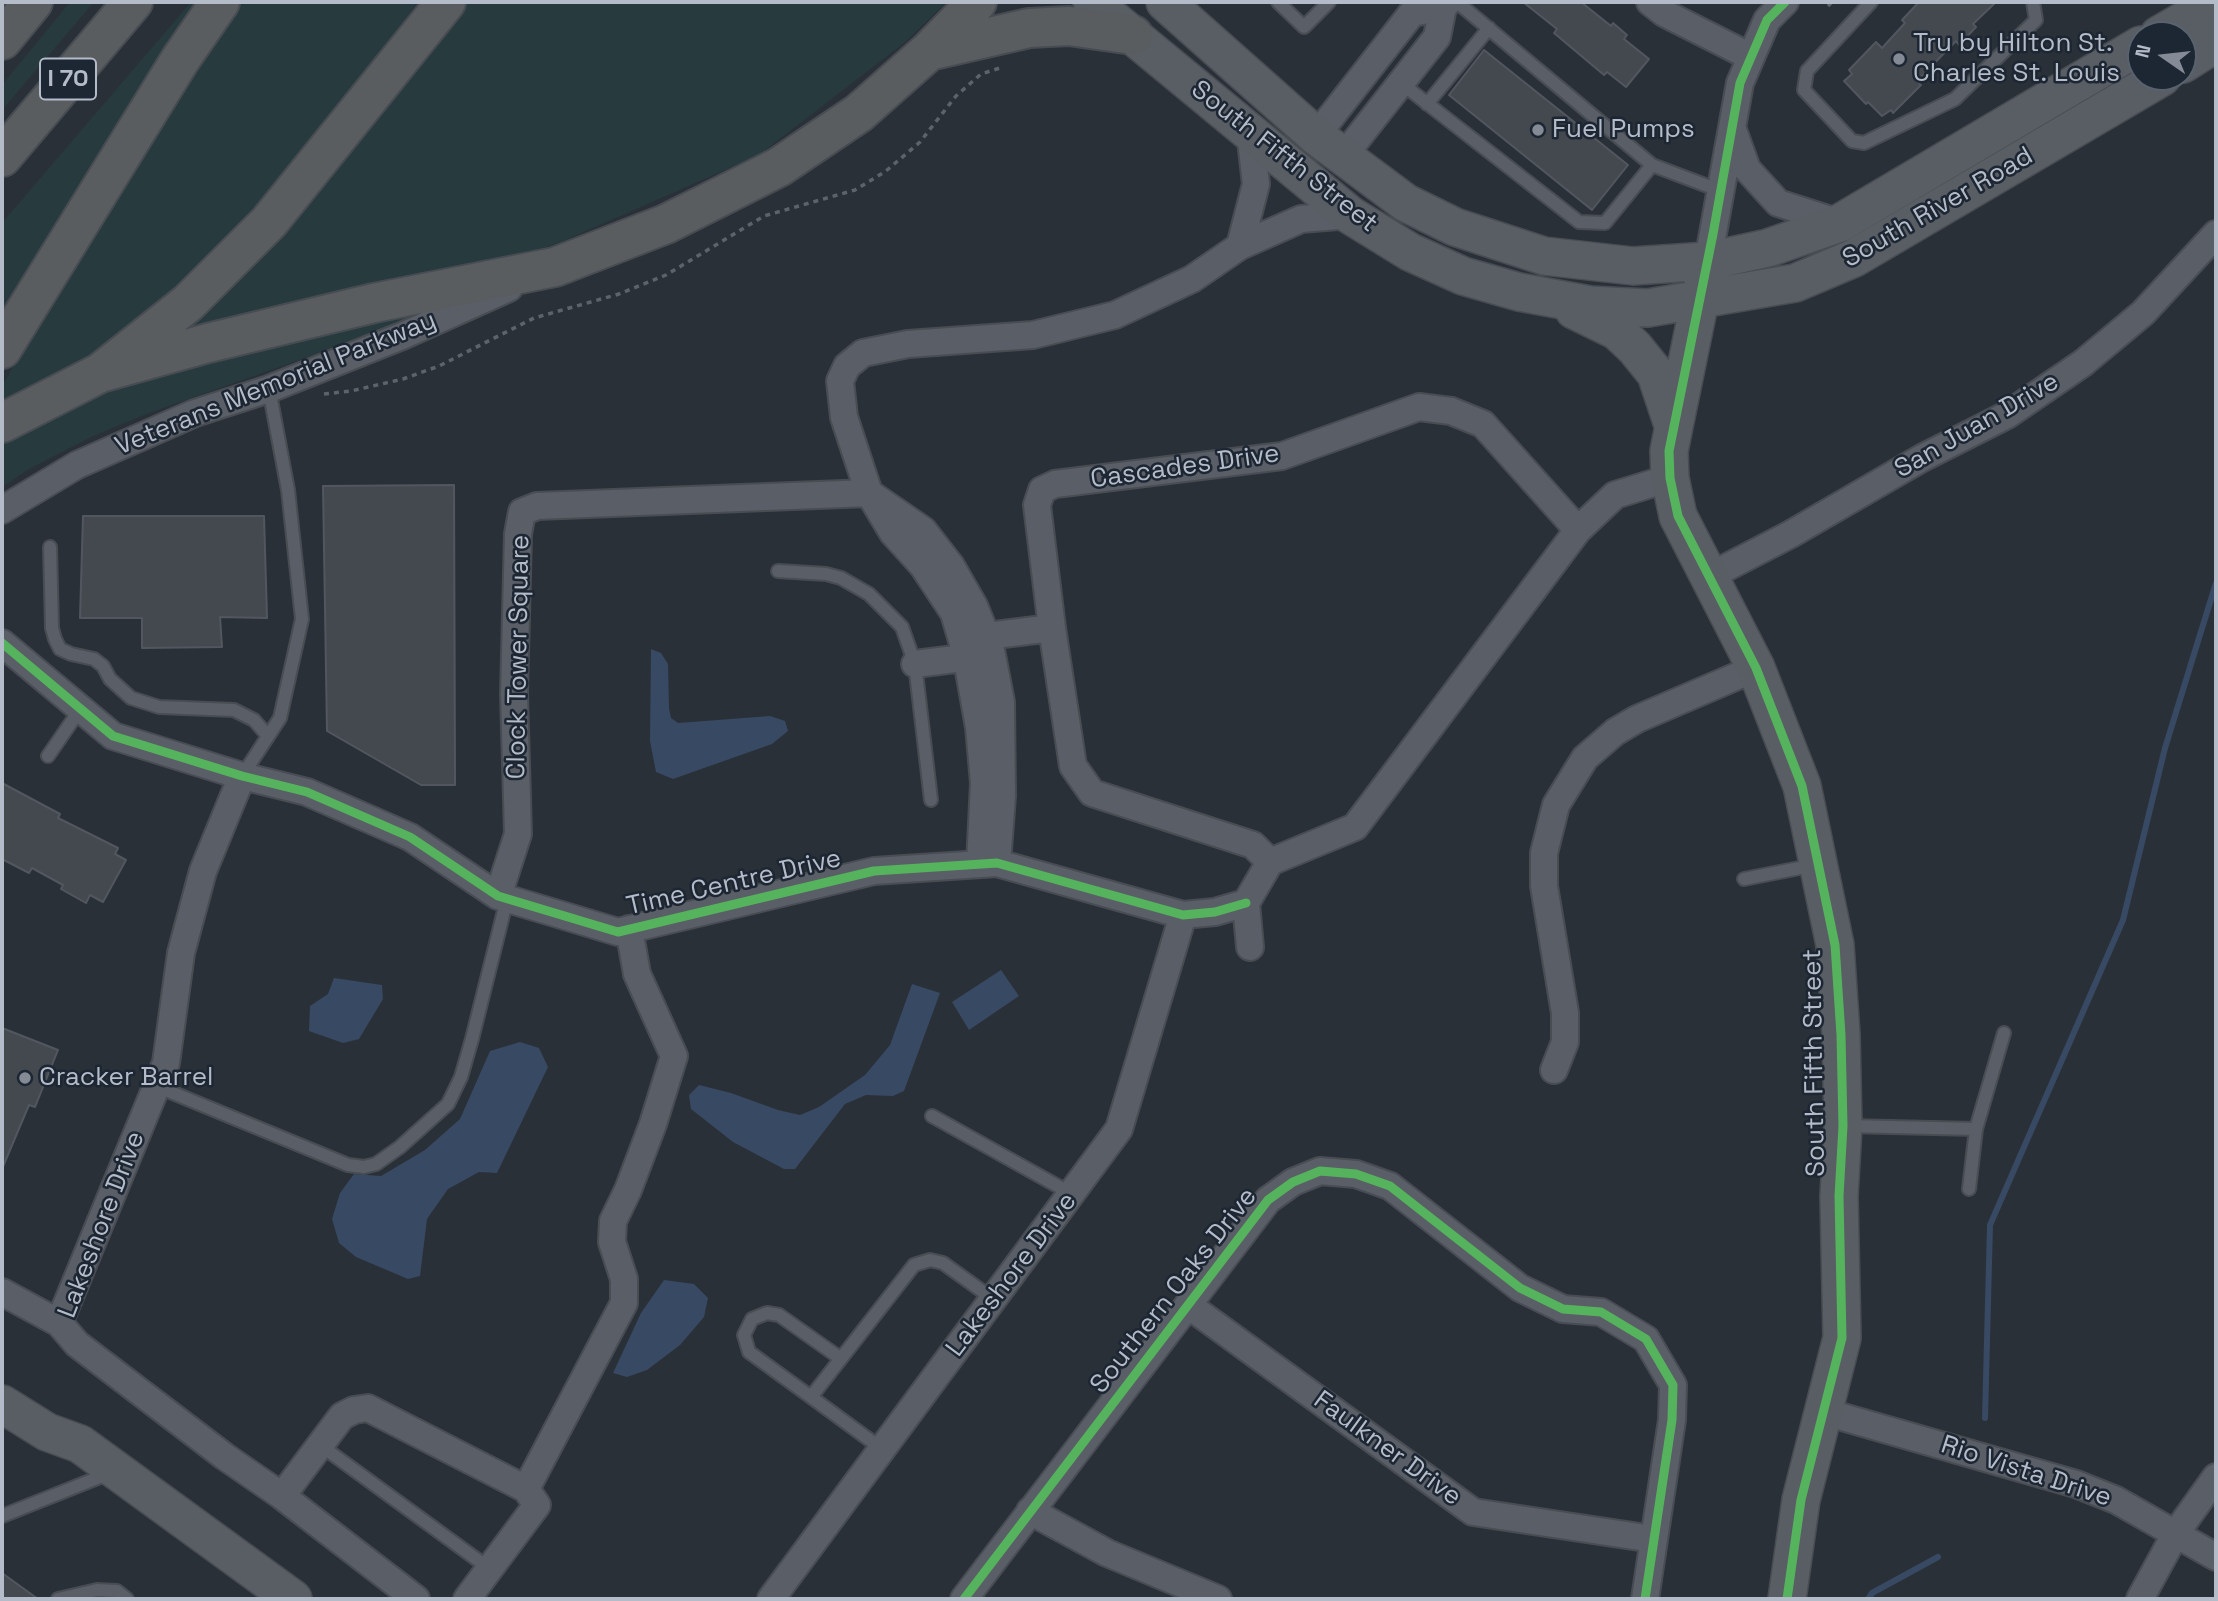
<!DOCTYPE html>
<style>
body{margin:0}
#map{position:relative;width:2218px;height:1601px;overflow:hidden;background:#2a3038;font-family:"Space Grotesk",sans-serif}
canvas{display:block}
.frame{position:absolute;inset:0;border:4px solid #b4bcc9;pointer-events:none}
.north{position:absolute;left:2127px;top:21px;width:70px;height:70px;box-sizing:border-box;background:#1d2633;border:2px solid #59626f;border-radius:50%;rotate:284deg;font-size:19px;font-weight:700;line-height:28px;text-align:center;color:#b4bcc9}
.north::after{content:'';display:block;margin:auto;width:24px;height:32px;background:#848b96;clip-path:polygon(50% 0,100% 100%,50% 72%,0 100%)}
</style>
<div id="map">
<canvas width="2218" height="1601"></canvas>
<div class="frame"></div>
<div class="north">N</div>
</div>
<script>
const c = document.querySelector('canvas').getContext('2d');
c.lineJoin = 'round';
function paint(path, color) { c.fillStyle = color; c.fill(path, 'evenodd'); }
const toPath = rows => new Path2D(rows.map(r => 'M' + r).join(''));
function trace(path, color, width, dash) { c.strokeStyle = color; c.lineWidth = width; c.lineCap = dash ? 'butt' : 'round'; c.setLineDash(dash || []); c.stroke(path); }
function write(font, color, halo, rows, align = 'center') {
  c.font = font + ' "Space Grotesk",sans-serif'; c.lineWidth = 5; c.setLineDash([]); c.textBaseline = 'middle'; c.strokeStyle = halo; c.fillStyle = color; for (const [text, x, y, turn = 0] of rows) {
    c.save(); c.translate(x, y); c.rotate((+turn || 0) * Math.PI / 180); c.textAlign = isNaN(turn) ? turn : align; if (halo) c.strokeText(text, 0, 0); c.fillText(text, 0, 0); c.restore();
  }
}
paint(toPath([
 [70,2,94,2,2,110,2,85],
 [191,2,200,2,2,321,2,223],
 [235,2,418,2,252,222,115,340,68,371,2,402,2,386,87,237],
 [468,2,947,2,904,43,759,155,561,242,466,275,158,346,259,257],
 [412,313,413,320,149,413,93,436,29,469,2,487,2,438,33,423,121,386,189,363]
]), '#273a3e');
paint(toPath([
 [651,649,661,653,668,664,669,708,671,718,678,723,770,716,785,721,788,731,772,744,673,779,656,772,650,741],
 [1001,970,1019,996,969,1030,952,1002],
 [334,978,382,985,383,999,359,1039,343,1043,309,1031,310,1006,328,994],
 [912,984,940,993,904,1091,893,1096,866,1095,845,1104,795,1169,784,1169,733,1142,691,1109,689,1095,699,1085,731,1093,778,1110,800,1115,819,1107,865,1075,890,1045],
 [520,1042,539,1048,548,1067,497,1173,479,1172,448,1189,427,1219,420,1276,408,1279,356,1257,339,1243,332,1219,340,1193,354,1174,381,1176,425,1150,460,1119,490,1051],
 [664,1280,694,1284,708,1298,704,1317,680,1345,647,1370,627,1377,613,1373,641,1313]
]), '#384963');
trace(toPath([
 [1985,1418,1990,1225,2123,920,2165,748,2216,583],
 [1868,1599,1872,1593,1938,1557]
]), '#384963', 6);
const building = toPath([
 [1523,2,1581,2,1611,26,1613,23,1627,35,1624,39,1649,59,1626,87,1607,72,1604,75,1554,33,1557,29,1523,2],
 [1919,2,1996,2,1973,24,1976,27,1959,45,1956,41,1917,81,1921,85,1893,113,1891,110,1882,116,1868,102,1866,104,1844,81,1852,74,1849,70,1876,42,1882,48,1905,23,1902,20,1919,2],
 [1484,50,1628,165,1592,210,1449,95,1484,50],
 [454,485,455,785,421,785,327,731,323,486,454,485],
 [83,516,264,516,267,618,220,617,222,647,142,648,142,618,80,618,83,516],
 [2,783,60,814,58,818,118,848,115,854,126,860,103,902,90,895,86,903,61,889,63,885,32,868,29,873,2,859,2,783],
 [2,1028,58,1050,35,1107,29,1105,2,1169,2,1028],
 [2,1573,38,1599,2,1599,2,1573]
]);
paint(building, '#444950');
trace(building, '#52575f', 2);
const lane = toPath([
 [1278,2,1304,27,1329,2],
 [1457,2,1652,165,1721,191],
 [1871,2,1807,71,1804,90,1852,141,1864,143,1955,99,2036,20,2033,2],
 [1401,83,1579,222,1605,223,1652,165],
 [1427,104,1489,28],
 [50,547,52,628,55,639,60,649,71,654,94,659,103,666,110,679,131,698,159,707,234,710,254,720,268,736],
 [778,571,826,574,841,578,869,594,902,627,915,664,931,800],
 [48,756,81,708],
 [242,776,280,718,302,619,288,490,269,389],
 [1744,879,1815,865],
 [156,1086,348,1165,364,1167,376,1164,400,1147,448,1104,461,1077,472,1039,507,899],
 [932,1116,1072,1194],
 [1847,1126,1976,1129],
 [1969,1189,1976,1129,2004,1033],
 [811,1397,749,1352,744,1335,752,1319,767,1313,779,1315,840,1358],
 [320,1445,490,1569],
 [882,1449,811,1397,914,1265,930,1260,943,1263,993,1299],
 [2,1516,110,1473],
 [58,1599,97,1590,117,1591,127,1599]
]);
const street = toPath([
 [1650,2,1664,13,1751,57],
 [1733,130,1747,169,1778,203,1840,223],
 [1316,136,1412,13,1443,7],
 [1342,156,1353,144,1437,37,1443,7,1448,2],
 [1240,246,1256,184,1250,132],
 [1708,261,1740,83,1767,20,1785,2],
 [2,510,77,465,143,436,195,413,269,389,402,336,509,288],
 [1708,577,1791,534,1922,458,2007,415,2083,363,2143,313,2216,234],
 [2,643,113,736,242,776,307,792,410,837,498,896,618,932,874,871,997,863,1183,915,1215,912,1246,903],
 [915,664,955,659,990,645,995,635,1052,628],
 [1270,862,1253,845,1092,793,1073,766,1052,628,1037,505,1042,490,1055,484,1282,456,1419,407,1451,411,1483,424,1578,530],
 [980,864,984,783,979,727,966,654,954,613,923,566,893,533,869,493,844,417,840,381,847,366,863,353,908,344,1033,335,1115,315,1192,279,1240,246,1301,219,1350,215],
 [498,896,518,834,514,694,518,534,522,512,537,506,869,493,923,530,951,566,974,606,990,645,1001,702,1002,796,997,863],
 [1246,903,1270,862,1355,827,1578,530,1615,495,1670,478],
 [1246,903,1250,947],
 [1554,1070,1565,1042,1565,1013,1544,886,1544,853,1556,805,1585,758,1615,732,1637,719,1756,668],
 [2,1292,59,1323,77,1344,224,1456,282,1496,416,1599],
 [1188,1305,1473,1512,1653,1539],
 [59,1323,166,1063,181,953,203,871,242,776],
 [1825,1412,2076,1484,2116,1500,2216,1557],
 [526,1489,624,1303,624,1279,612,1242,613,1221,628,1190,653,1124,674,1056,637,974,629,929],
 [282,1496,342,1416,354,1410,368,1408,526,1489,537,1505,467,1599],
 [1030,1511,1107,1553,1218,1599],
 [771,1599,1119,1129,1183,915],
 [964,1599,1268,1200,1293,1182,1320,1171,1356,1174,1390,1186,1520,1288,1563,1309,1601,1312,1646,1339,1673,1385,1672,1420,1645,1599],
 [2140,1599,2176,1533,2216,1477]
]);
const secondary = toPath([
 [1092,2,1350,215,1410,252,1463,276,1519,292,1590,305,1648,308,1795,283,1854,258,2162,77],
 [1165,2,1316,136,1406,203,1455,227,1544,256,1633,266,1708,261,1768,248,1840,223,2141,45],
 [2159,35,2216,2],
 [2183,64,2216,43],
 [1708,261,1674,426,1669,451,1670,478,1678,516,1756,668,1802,786,1835,945,1841,1035,1843,1126,1839,1196,1842,1338,1801,1500,1787,1599],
 [1574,310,1617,331,1635,348,1656,374,1673,425],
 [2,1404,47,1432,80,1444,293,1599]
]);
const highway = toPath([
 [2,40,33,2],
 [929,51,1029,28,1069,26,1133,35],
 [2,157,133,2],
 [2,349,180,60,220,2],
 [100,373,208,343,374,303,555,267,666,224,779,167,859,113,929,51,977,2],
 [2,423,100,373,188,303,269,222,446,2]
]);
trace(lane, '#484c53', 16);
trace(street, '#484c53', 30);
trace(secondary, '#484c53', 40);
trace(highway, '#474c53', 42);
trace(toPath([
 [1828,6,1832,2],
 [324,394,351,391,403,379,439,366,534,318,619,294,666,275,764,216,855,190,886,171,920,142,956,96,981,74,1003,67]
]), '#5d636a', 3.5, [5, 5]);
trace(lane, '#5a5e66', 12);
trace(street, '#5a5e66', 26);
trace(secondary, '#595d64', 37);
trace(highway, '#5a5d60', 38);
trace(toPath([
 [1785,2,1767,20,1740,83,1713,234,1669,451,1670,478,1678,516,1756,668,1802,786,1835,945,1841,1035,1843,1126,1839,1196,1842,1338,1801,1500,1787,1599],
 [2,643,113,736,242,776,307,792,410,837,498,896,618,932,874,871,997,863,1183,915,1215,912,1246,903],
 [964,1599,1268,1200,1293,1182,1320,1171,1356,1174,1390,1186,1520,1288,1563,1309,1601,1312,1646,1339,1673,1385,1672,1420,1645,1599]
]), '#56b35d', 9);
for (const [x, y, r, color] of [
 [1899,59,7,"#848b96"],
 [1538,130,7,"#848b96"],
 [25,1078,7,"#848b96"]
]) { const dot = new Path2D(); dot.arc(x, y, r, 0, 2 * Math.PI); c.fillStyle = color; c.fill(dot); trace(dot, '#1d2633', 2.5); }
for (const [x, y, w] of [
 [68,79,56]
]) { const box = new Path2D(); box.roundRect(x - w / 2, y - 20.5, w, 41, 5); c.fillStyle = '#1d2633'; c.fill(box); trace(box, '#b4bcc9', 2); }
write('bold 24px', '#b4bcc9', null, [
 ["I 70",68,79]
]);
write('26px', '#b4bcc9', '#1d2633', [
 ["Tru by Hilton St.",1913,44],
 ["Charles St. Louis",1913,74],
 ["Fuel Pumps",1552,130],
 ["Cracker Barrel",39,1078]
], 'left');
write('26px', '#b4bcc9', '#1d2633', [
 ["South Fifth Street",1284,157,38],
 ["South River Road",1938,208,-30],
 ["Veterans Memorial Parkway",276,384,-22],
 ["San Juan Drive",1977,426,-30],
 ["Cascades Drive",1185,467,-8],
 ["Clock Tower Square",519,657,-89],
 ["Time Centre Drive",734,883,-13],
 ["South Fifth Street",1815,1063,-91],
 ["Lakeshore Drive",102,1225,-69],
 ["Lakeshore Drive",1012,1275,-53],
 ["Southern Oaks Drive",1174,1291,-52],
 ["Faulkner Drive",1387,1449,36],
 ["Rio Vista Drive",2026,1472,18]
]);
</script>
